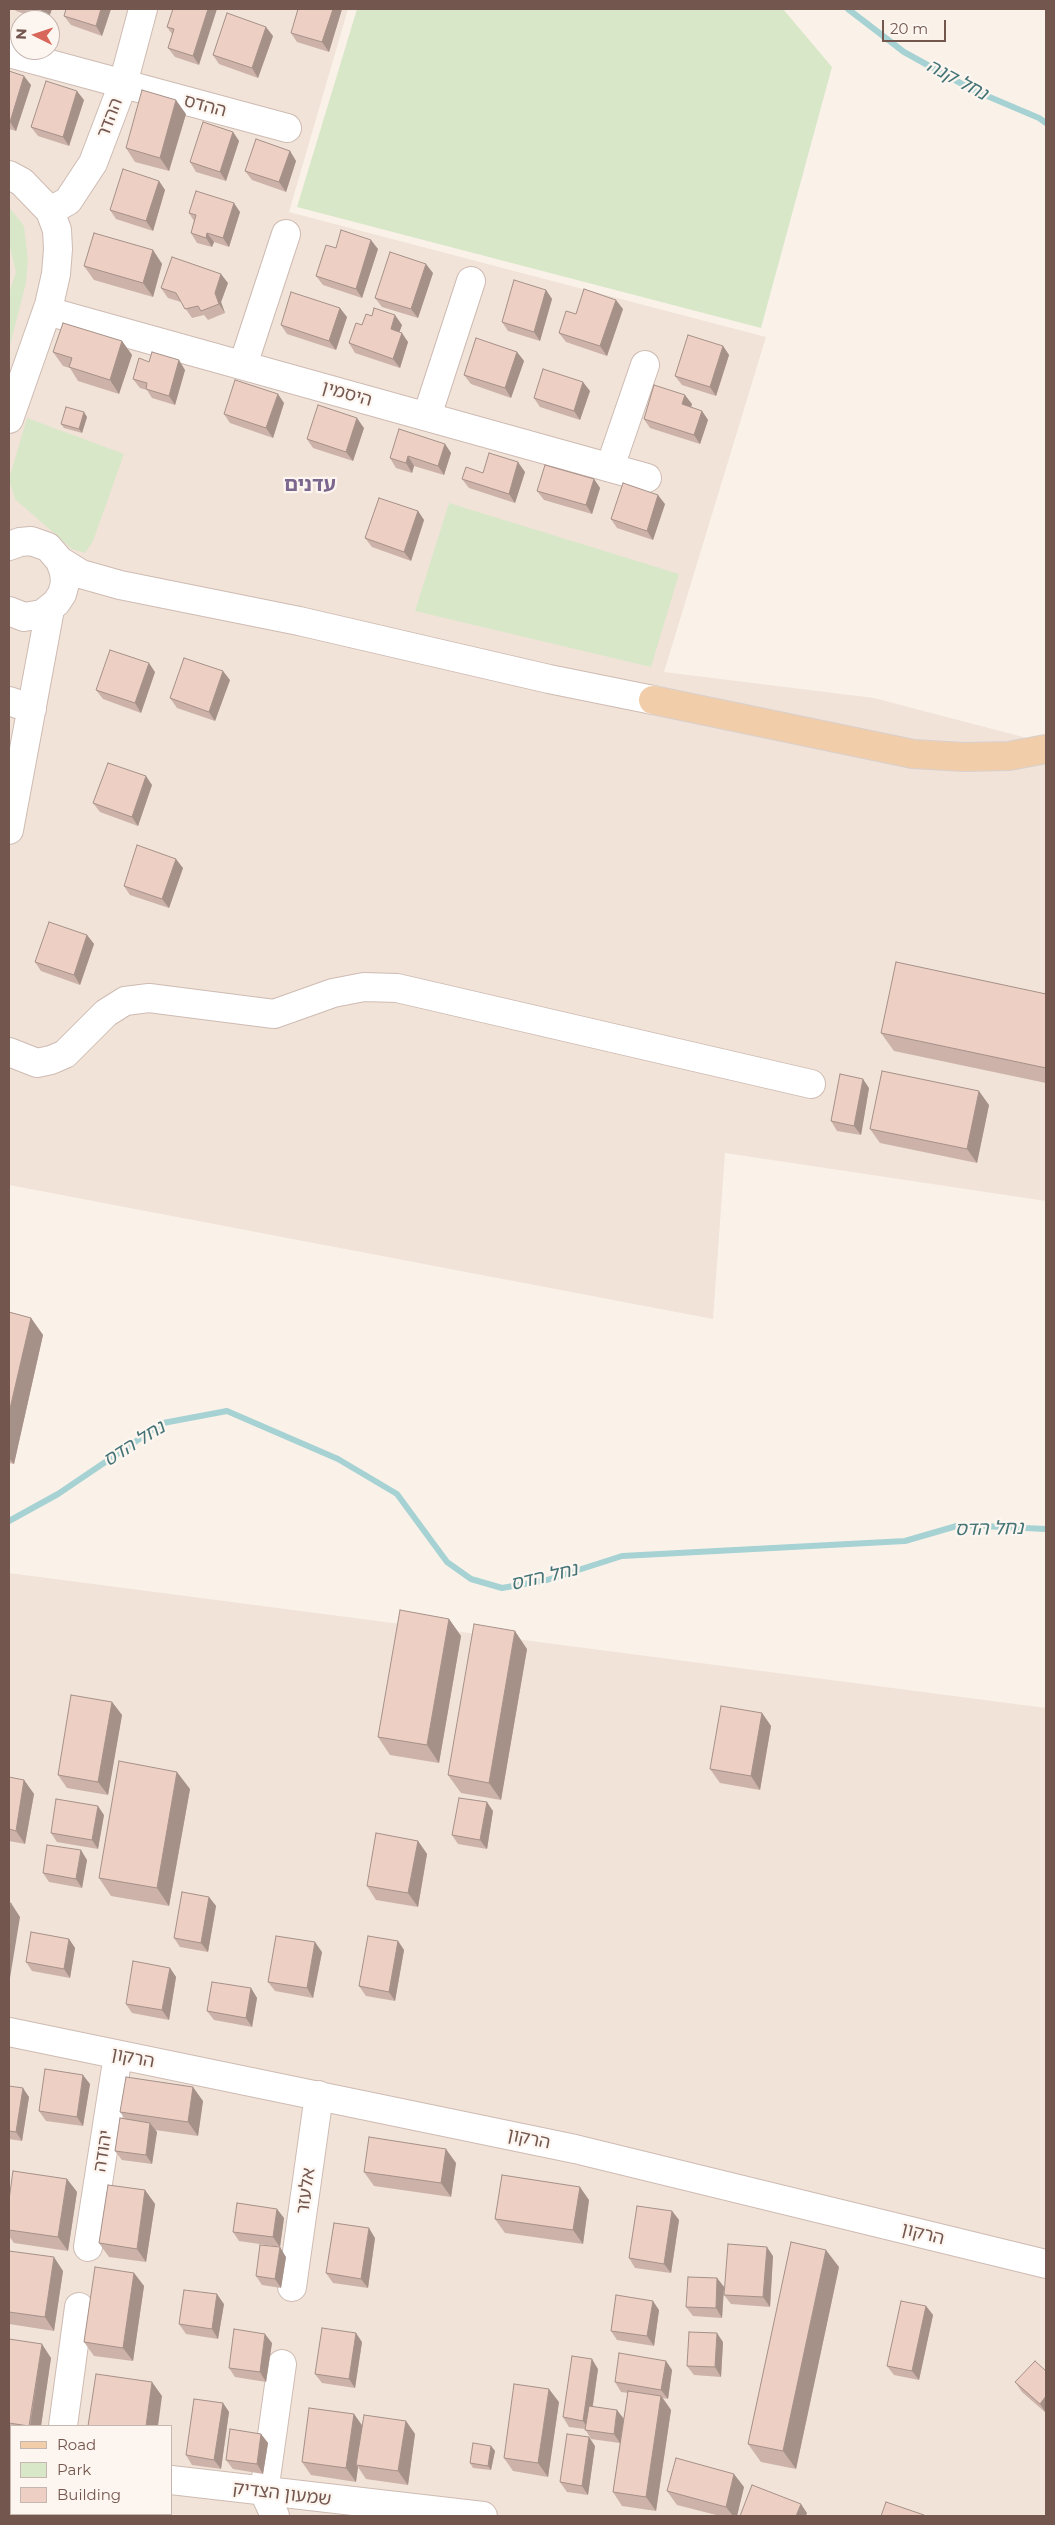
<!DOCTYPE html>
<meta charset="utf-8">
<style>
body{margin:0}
#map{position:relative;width:1055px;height:2525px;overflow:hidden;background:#faf2e9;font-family:Montserrat,sans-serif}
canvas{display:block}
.frame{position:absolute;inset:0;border:10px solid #73574f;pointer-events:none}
.legend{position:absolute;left:10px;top:2425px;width:162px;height:90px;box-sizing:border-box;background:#fdf6f0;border:1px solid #c6b6b0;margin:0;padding:6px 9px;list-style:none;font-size:15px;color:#73574f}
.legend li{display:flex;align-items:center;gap:10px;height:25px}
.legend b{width:25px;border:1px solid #c6b6b0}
.north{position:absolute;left:10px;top:10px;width:50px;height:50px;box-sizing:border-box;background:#fdf6f0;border:1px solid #c6b6b0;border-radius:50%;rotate:274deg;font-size:14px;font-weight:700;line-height:20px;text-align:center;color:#73574f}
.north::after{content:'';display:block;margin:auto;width:18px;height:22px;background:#d8675b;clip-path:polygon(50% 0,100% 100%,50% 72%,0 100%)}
.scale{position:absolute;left:882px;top:20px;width:64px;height:22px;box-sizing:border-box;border:2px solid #73574f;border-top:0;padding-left:6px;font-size:15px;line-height:18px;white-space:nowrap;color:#73574f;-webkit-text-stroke:4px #fdf6f0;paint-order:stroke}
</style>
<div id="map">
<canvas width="1055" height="2525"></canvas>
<div class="frame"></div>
<ul class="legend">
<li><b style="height:6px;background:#f2cda9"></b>Road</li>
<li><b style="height:14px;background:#d9e7c9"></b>Park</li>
<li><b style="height:14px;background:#edcfc4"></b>Building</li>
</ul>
<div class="north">N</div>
<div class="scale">20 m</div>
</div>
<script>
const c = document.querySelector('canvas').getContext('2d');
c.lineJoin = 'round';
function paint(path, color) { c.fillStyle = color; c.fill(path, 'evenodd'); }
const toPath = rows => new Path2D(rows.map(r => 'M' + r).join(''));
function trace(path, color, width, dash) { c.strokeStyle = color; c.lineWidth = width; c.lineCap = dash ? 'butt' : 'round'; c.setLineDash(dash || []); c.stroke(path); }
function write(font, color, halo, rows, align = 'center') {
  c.font = font + ' Montserrat,"Noto Sans Hebrew",sans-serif'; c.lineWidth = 4.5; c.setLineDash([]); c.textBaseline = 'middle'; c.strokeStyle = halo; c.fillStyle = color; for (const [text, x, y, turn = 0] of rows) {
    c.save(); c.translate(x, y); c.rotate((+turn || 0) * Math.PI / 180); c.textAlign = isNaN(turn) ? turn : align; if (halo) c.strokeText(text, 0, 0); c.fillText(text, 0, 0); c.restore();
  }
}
paint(toPath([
 [9,9,348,9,289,212,766,337,664,672,874,698,1046,743,1046,1201,725,1153,713,1319,9,1185],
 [20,20,50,20,50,50,20,50],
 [9,1573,1046,1708,1046,2516,9,2516],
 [11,2426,171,2426,171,2514,11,2514]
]), '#f1e3d8');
paint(toPath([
 [357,9,783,9,832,67,761,328,297,207],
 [9,207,24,226,28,261,26,283,9,349,9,294,16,272,9,243],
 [27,418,124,454,93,541,85,553,72,549,15,499,9,479],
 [449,503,679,574,651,667,415,611]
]), '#d9e7c9');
trace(toPath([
 [848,9,904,52,973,90,1039,118,1046,123],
 [9,1521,58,1494,163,1423,227,1411,338,1459,397,1494,447,1562,471,1579,502,1588,547,1580,622,1556,905,1541,960,1525,1046,1529]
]), '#a7d2d3', 6);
const minor = toPath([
 [9,53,287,128],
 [9,175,22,182,50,211,57,230,58,249,56,274,49,305,9,419],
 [50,211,68,201,93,163,123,84,143,9],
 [47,311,647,478],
 [243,365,286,234],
 [427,416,471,281],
 [610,467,645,365],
 [9,546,20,542,31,541,48,547,60,561,64,572,65,583,62,594,56,603,42,614,24,617,9,611],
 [60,561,81,574,120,585,299,621,549,679,653,700],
 [9,701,32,709],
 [9,830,50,609],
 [9,1052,37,1063,51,1060,65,1054,106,1013,125,1001,149,998,274,1014,333,993,364,987,397,988,811,1084],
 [9,2032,575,2149,1046,2264],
 [88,2247,118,2055],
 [292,2287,319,2095],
 [63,2426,79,2307],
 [9,2459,11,2460],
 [171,2480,483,2516],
 [275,2516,264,2492,282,2364]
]);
const major = toPath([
 [653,700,913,754,964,757,1009,756,1046,749]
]);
trace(minor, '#cebbb3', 30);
trace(major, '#d8d0ce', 30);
trace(minor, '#fff', 28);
trace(major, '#f2cda9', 28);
paint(toPath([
 [14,9,52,9,48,20,43,20,16,11],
 [111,9,102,36,71,25,64,16],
 [173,9,199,65,175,57,168,48,172,34,167,27],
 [342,9,329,52,297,42,291,33],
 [273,36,258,78,219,64,213,55],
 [9,71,31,85,16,131,9,129],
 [84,100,69,146,38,136,31,127],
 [186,114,169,171,135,162,126,148],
 [233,132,239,141,226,181,196,172,190,162],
 [290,151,296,161,286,192,252,180,245,171],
 [159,181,165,190,153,231,116,219,110,210],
 [240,212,229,247,214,242,212,247,197,243,191,233,194,221,189,213],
 [336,248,378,249,362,298,323,285,316,276],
 [153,250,162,264,153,297,94,280,84,266],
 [433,273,418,318,382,307,375,298],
 [228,283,221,302,225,313,208,320,204,315,192,318,181,302,168,298,161,288],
 [546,290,552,299,540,341,508,331,502,322],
 [623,309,607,356,566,342,559,333,576,314],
 [372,316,402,325,399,332,408,342,400,368,355,353,349,343,362,325],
 [347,317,336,350,287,334,281,325],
 [122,341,132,355,119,394,78,381,70,368,63,366,53,352],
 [723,346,729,355,716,396,682,385,675,376],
 [517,352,524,361,511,398,471,384,464,375],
 [149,362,185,370,175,405,152,398,147,390,140,388,133,379],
 [590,391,580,420,540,407,534,398],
 [284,403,273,438,230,423,224,414],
 [692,404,691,407,702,411,708,420,700,444,650,428,644,419],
 [87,417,82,433,64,428,61,424],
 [364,428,353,461,313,448,307,439],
 [445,444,451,453,444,475,414,466,412,473,396,468,390,458],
 [525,472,515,503,469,488,462,479,483,473],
 [594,479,600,488,592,514,544,500,537,491],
 [665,504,653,540,617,528,611,519],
 [418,511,424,520,411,561,372,547,365,538],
 [155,672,141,713,103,699,96,690],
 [230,680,215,721,177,708,170,698],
 [152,785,138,826,100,812,93,803],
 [183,868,169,908,130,895,124,886],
 [87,935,94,944,80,985,41,971,35,962],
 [1046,994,1046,1083,894,1051,881,1033],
 [869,1088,861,1135,837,1131,831,1121],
 [989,1105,977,1163,880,1143,870,1129],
 [9,1312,31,1318,43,1335,14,1464,9,1463],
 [449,1619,461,1636,439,1763,390,1755,378,1737],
 [527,1649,501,1800,461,1793,448,1775],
 [112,1702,122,1715,108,1795,67,1788,58,1775],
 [762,1713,771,1726,760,1790,720,1783,710,1769],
 [9,1777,24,1780,34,1794,25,1844,9,1841],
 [190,1789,169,1906,111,1896,99,1878],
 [493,1811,487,1849,458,1844,452,1835],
 [104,1815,98,1849,57,1842,51,1833],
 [418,1841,427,1854,418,1907,376,1900,367,1886],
 [87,1860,82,1888,49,1882,43,1873],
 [209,1897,216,1906,208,1952,180,1947,174,1938],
 [69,1939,75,1948,70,1978,32,1971,26,1962],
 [398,1941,404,1950,395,2001,366,1996,359,1986],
 [322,1952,313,1998,275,1991,268,1982],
 [170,1968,176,1977,169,2020,132,2013,126,2004],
 [251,1988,257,1998,252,2027,214,2020,207,2011],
 [90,2084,83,2126,46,2121,39,2111],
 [9,2086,29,2097,22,2141,9,2139],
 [203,2101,198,2136,155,2130,157,2132,152,2164,122,2160,115,2151,125,2119,120,2112],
 [456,2163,451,2197,374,2186,364,2172],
 [67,2179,77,2192,68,2251,14,2243,9,2236,9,2200],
 [145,2190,155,2204,146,2262,109,2257,99,2243],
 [589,2200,583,2244,505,2233,495,2219],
 [672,2211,679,2220,671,2273,635,2268,629,2258],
 [284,2218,280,2247,239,2241,233,2232],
 [375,2238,368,2288,333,2283,326,2273],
 [9,2251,63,2271,54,2331,9,2324],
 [773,2256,770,2307,731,2304,724,2295],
 [286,2257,281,2288,262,2285,256,2276],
 [839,2267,796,2469,761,2462,748,2444],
 [134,2273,144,2286,133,2361,94,2356,84,2342],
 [717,2278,724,2287,722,2318,693,2316,686,2307],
 [224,2304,218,2339,186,2334,179,2324],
 [926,2306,933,2315,919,2380,894,2375,887,2366],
 [659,2310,654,2346,617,2340,611,2331],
 [9,2339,51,2358,41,2426,11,2426,11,2435,9,2435],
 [362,2342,355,2388,322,2383,315,2374],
 [723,2342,721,2377,694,2375,687,2366],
 [272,2343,266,2382,235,2377,229,2368],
 [666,2361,672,2370,668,2399,663,2398,671,2410,656,2511,622,2506,613,2492,620,2443,591,2439,585,2429,569,2427,563,2417,598,2369,593,2406,624,2419,628,2393,621,2392,615,2382],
 [1046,2371,1046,2413,1022,2392,1015,2382],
 [559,2402,548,2477,513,2471,504,2458],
 [223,2403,229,2412,221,2469,192,2465,186,2455],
 [354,2414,362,2426,406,2421,415,2434,408,2485,366,2479,358,2467,356,2482,311,2475,302,2462],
 [261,2434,268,2443,263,2474,233,2469,226,2460],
 [491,2446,495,2451,491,2470,473,2468,470,2463],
 [595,2446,588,2495,567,2492,560,2482],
 [744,2487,737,2516,720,2516,677,2505,667,2491]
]), '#ccb2a9');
paint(toPath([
 [42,9,52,9,48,20,47,20,41,12],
 [101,9,111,9,102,36,96,26],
 [208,9,217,9,199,65,193,56],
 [333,9,342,9,329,52,322,42],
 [266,27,273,36,258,78,252,68],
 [24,76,31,85,16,131,10,122],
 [77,91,84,100,69,146,63,137],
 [176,100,186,114,169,171,160,158],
 [233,132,239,141,226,181,220,172],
 [290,151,296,161,286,192,279,182],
 [159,181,165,190,153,231,146,221],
 [234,203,240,212,229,247,223,238],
 [207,233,214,242,212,247,206,238],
 [371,240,378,249,362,298,356,289],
 [153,250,162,264,153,297,143,283],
 [426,264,433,273,418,318,411,309],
 [221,274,228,283,221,302,225,313,219,304,215,293],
 [546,290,552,299,540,341,534,332],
 [616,300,623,309,607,356,600,346],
 [340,308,347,317,336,350,329,341],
 [395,315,402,325,397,339,391,329],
 [402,333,408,342,400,368,393,359],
 [122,341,132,355,119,394,110,380],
 [723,346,729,355,716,396,710,387],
 [517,352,524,361,511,398,505,388],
 [179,360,185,370,175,405,169,396],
 [583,382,590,391,580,420,574,411],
 [278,394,284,403,273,438,266,428],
 [685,395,692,404,689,414,682,404],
 [702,411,708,420,700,444,694,435],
 [84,412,87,417,82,433,79,429],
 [357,418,364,428,353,461,346,452],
 [445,444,451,453,444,475,438,466],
 [408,456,414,466,412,473,406,463],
 [518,462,525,472,515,503,509,494],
 [594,479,600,488,592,514,586,505],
 [658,495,665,504,653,540,647,531],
 [418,511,424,520,411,561,404,552],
 [149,663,155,672,141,713,135,703],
 [223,671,230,680,215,721,209,712],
 [146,776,152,785,138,826,132,817],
 [176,859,183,868,169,908,162,899],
 [87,935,94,944,80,985,74,975],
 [863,1079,869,1088,861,1135,854,1126],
 [979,1091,989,1105,977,1163,967,1149],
 [31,1318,43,1335,14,1464,9,1458,9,1413],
 [449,1619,461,1636,439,1763,427,1745],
 [515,1631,527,1649,501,1800,489,1783],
 [112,1702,122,1715,108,1795,98,1782],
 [762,1713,771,1726,760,1790,751,1776],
 [177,1772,190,1789,169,1906,157,1888],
 [24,1780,34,1794,25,1844,16,1831],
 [487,1802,493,1811,487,1849,480,1840],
 [98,1806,104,1815,98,1849,92,1840],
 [418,1841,427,1854,418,1907,408,1893],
 [81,1850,87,1860,82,1888,76,1879],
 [209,1897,216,1906,208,1952,201,1943],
 [11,1903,20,1917,9,1984,9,1915],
 [69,1939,75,1948,70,1978,64,1969],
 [398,1941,404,1950,395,2001,389,1992],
 [315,1942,322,1952,313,1998,307,1988],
 [170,1968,176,1977,169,2020,162,2010],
 [251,1988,257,1998,252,2027,246,2018],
 [83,2075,90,2084,83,2126,77,2117],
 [193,2087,203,2101,198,2136,188,2122],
 [23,2088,29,2097,22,2141,16,2132],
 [150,2123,157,2132,152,2164,146,2155],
 [446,2149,456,2163,451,2197,441,2183],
 [67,2179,77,2192,68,2251,58,2237],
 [580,2187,589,2200,583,2244,573,2230],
 [145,2190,155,2204,146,2262,137,2249],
 [277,2209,284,2218,280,2247,273,2237],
 [672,2211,679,2220,671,2273,664,2264],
 [369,2228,375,2238,368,2288,361,2279],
 [280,2247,286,2257,281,2288,275,2279],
 [767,2247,773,2256,770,2307,763,2297],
 [826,2250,839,2267,796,2469,783,2451],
 [54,2257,63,2271,54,2331,45,2317],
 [134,2273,144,2286,133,2361,123,2348],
 [717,2278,724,2287,722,2318,716,2308],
 [217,2294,224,2304,218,2339,212,2329],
 [653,2301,659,2310,654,2346,647,2336],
 [926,2306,933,2315,919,2380,912,2371],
 [356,2333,362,2342,355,2388,349,2379],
 [717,2333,723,2342,721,2377,715,2367],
 [265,2334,272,2343,266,2382,260,2372],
 [42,2344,51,2358,41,2426,30,2426],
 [592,2359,598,2369,589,2430,583,2421],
 [666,2361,672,2370,668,2399,661,2390],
 [152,2382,162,2396,158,2426,146,2426],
 [549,2389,559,2402,548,2477,538,2463],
 [661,2396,671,2410,656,2511,646,2497],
 [1046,2396,1046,2413,1040,2404],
 [223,2403,229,2412,221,2469,214,2460],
 [617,2410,624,2419,620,2443,614,2434],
 [354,2414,364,2428,356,2465,358,2467,356,2482,346,2468],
 [406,2421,415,2434,408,2485,398,2471],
 [261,2434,268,2443,263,2474,257,2464],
 [589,2437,595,2446,588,2495,582,2486],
 [491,2446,495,2451,491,2470,488,2466],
 [734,2474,744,2487,737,2516,733,2516,726,2507],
 [801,2504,807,2513,806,2516,796,2516],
 [23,2514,30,2514,30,2516,23,2516]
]), '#a69189');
const building = toPath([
 [31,9,42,9,41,12,31,9],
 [66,9,101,9,96,26,64,16,66,9],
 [173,9,208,9,193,56,168,48,174,29,167,27,173,9],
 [298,9,333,9,322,42,291,33,298,9],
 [227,13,266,27,252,68,213,55,227,13],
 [9,71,24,76,10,122,9,121,9,71],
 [46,81,77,91,63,137,31,127,46,81],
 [142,90,176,100,160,158,126,148,142,90],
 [203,122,233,132,220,172,190,162,203,122],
 [256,139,290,151,279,182,245,171,256,139],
 [123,169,159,181,146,221,110,210,123,169],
 [196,191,234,203,223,238,207,233,206,238,191,233,196,215,189,213,196,191],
 [341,230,371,240,356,289,316,276,326,245,336,248,341,230],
 [94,233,153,250,143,283,84,266,94,233],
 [390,252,426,264,411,309,375,298,390,252],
 [172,257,221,274,215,293,219,304,201,311,198,306,185,309,176,293,161,288,172,257],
 [514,280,546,290,534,332,502,322,514,280],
 [584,289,616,300,600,346,559,333,566,311,576,314,584,289],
 [291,292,340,308,329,341,281,325,291,292],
 [374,308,395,315,391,329,402,333,393,359,349,343,356,323,362,325,366,314,372,316,374,308],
 [63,323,122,341,110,380,69,367,72,358,53,352,63,323],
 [688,335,723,346,710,387,675,376,688,335],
 [476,338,517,352,505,388,464,375,476,338],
 [152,352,179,360,169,396,146,389,147,383,133,379,139,358,149,362,152,352],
 [543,369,583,382,574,411,534,398,543,369],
 [235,380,278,394,266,428,224,414,235,380],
 [654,385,685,395,682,404,702,411,694,435,644,419,654,385],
 [318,405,357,418,346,452,307,439,318,405],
 [66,407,84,412,79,429,61,424,66,407],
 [399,429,445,444,438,466,408,456,406,463,390,458,399,429],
 [489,453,518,462,509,494,462,479,466,467,483,473,489,453],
 [545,465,594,479,586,505,537,491,545,465],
 [623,483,658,495,647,531,611,519,623,483],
 [379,498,418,511,404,552,365,538,379,498],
 [110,650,149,663,135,703,96,690,110,650],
 [184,658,223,671,209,712,170,698,184,658],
 [108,763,146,776,132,817,93,803,108,763],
 [137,845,176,859,162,899,124,886,137,845],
 [49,922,87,935,74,975,35,962,49,922],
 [896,962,1046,994,1046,1068,881,1033,896,962],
 [882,1071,979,1091,967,1149,870,1129,882,1071],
 [840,1074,863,1079,854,1126,831,1121,840,1074],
 [9,1312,31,1318,9,1413,9,1312],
 [400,1610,449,1619,427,1745,378,1737,400,1610],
 [474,1624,515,1631,489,1783,448,1775,474,1624],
 [71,1695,112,1702,98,1782,58,1775,71,1695],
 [721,1706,762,1713,751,1776,710,1769,721,1706],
 [119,1761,177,1772,157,1888,99,1878,119,1761],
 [9,1777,24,1780,16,1831,9,1829,9,1777],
 [459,1798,487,1802,480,1840,452,1835,459,1798],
 [56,1799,98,1806,92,1840,51,1833,56,1799],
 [376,1833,418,1841,408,1893,367,1886,376,1833],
 [47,1845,81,1850,76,1879,43,1873,47,1845],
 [182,1892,209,1897,201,1943,174,1938,182,1892],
 [9,1903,11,1903,9,1915,9,1903],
 [31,1932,69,1939,64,1969,26,1962,31,1932],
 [276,1936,315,1942,307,1988,268,1982,276,1936],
 [368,1936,398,1941,389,1992,359,1986,368,1936],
 [133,1961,170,1968,162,2010,126,2004,133,1961],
 [212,1982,251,1988,246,2018,207,2011,212,1982],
 [45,2069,83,2075,77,2117,39,2111,45,2069],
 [126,2077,193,2087,188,2122,120,2112,126,2077],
 [9,2086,23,2088,16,2132,9,2131,9,2086],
 [120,2118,150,2123,146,2155,115,2151,120,2118],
 [369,2137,446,2149,441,2183,364,2172,369,2137],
 [13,2171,67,2179,58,2237,9,2230,9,2200,13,2171],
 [502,2175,580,2187,573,2230,495,2219,502,2175],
 [108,2185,145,2190,137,2249,99,2243,108,2185],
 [237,2203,277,2209,273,2237,233,2232,237,2203],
 [637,2206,672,2211,664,2264,629,2258,637,2206],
 [334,2223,369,2228,361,2279,326,2273,334,2223],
 [791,2242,826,2250,783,2451,748,2444,791,2242],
 [728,2244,767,2247,763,2297,724,2295,728,2244],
 [260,2245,280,2247,275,2279,256,2276,260,2245],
 [9,2251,54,2257,45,2317,9,2312,9,2251],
 [95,2267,134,2273,123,2348,84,2342,95,2267],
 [688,2277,717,2278,716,2308,686,2307,688,2277],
 [184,2290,217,2294,212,2329,179,2324,184,2290],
 [616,2295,653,2301,647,2336,611,2331,616,2295],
 [901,2301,926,2306,912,2371,887,2366,901,2301],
 [322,2328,356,2333,349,2379,315,2374,322,2328],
 [234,2329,265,2334,260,2372,229,2368,234,2329],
 [689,2332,717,2333,715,2367,687,2366,689,2332],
 [9,2339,42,2344,29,2426,9,2423,9,2339],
 [619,2353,666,2361,661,2390,615,2382,619,2353],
 [572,2356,592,2359,583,2421,563,2417,572,2356],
 [1035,2361,1046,2371,1046,2396,1040,2404,1015,2382,1035,2361],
 [96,2374,152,2382,146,2426,88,2426,96,2374],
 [514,2384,549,2389,538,2463,504,2458,514,2384],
 [628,2391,661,2396,646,2497,613,2492,628,2391],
 [194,2399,223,2403,214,2460,186,2455,194,2399],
 [589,2406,617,2410,614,2434,585,2430,589,2406],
 [309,2408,354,2414,346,2468,302,2462,309,2408],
 [364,2415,406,2421,398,2471,356,2465,364,2415],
 [230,2429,261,2434,257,2464,226,2460,230,2429],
 [567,2434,589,2437,582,2486,560,2482,567,2434],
 [473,2443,491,2446,488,2466,470,2463,473,2443],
 [676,2458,734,2474,726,2507,667,2491,676,2458],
 [752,2485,801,2504,796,2516,740,2516,752,2485],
 [886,2502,924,2515,924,2516,881,2516,886,2502],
 [9,2503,11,2503,11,2514,23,2514,23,2516,9,2516,9,2503],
 [86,2514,105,2516,86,2516,86,2514]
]);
paint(building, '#edcfc4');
trace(building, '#a69189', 1);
write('18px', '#73574f', '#fdf6f0', [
 ["ההדס",205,106,15],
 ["ההדר",110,118,-69],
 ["היסמין",347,394,16],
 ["הרקון",133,2058,11],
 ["הרקון",529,2139,12],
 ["יהודה",103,2151,-81],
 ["אלעזר",306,2191,-82],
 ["הרקון",923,2234,14],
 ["שמעון הצדיק",282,2494,7]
]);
write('italic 19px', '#447476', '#fdf6f0', [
 ["נחל קנה",957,80,28],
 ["נחל הדס",134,1444,-32],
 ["נחל הדס",989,1529,-1],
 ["נחל הדס",544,1577,-13]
]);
write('bold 20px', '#7c678e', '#fdf6f0', [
 ["עדנים",310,485]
]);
</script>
